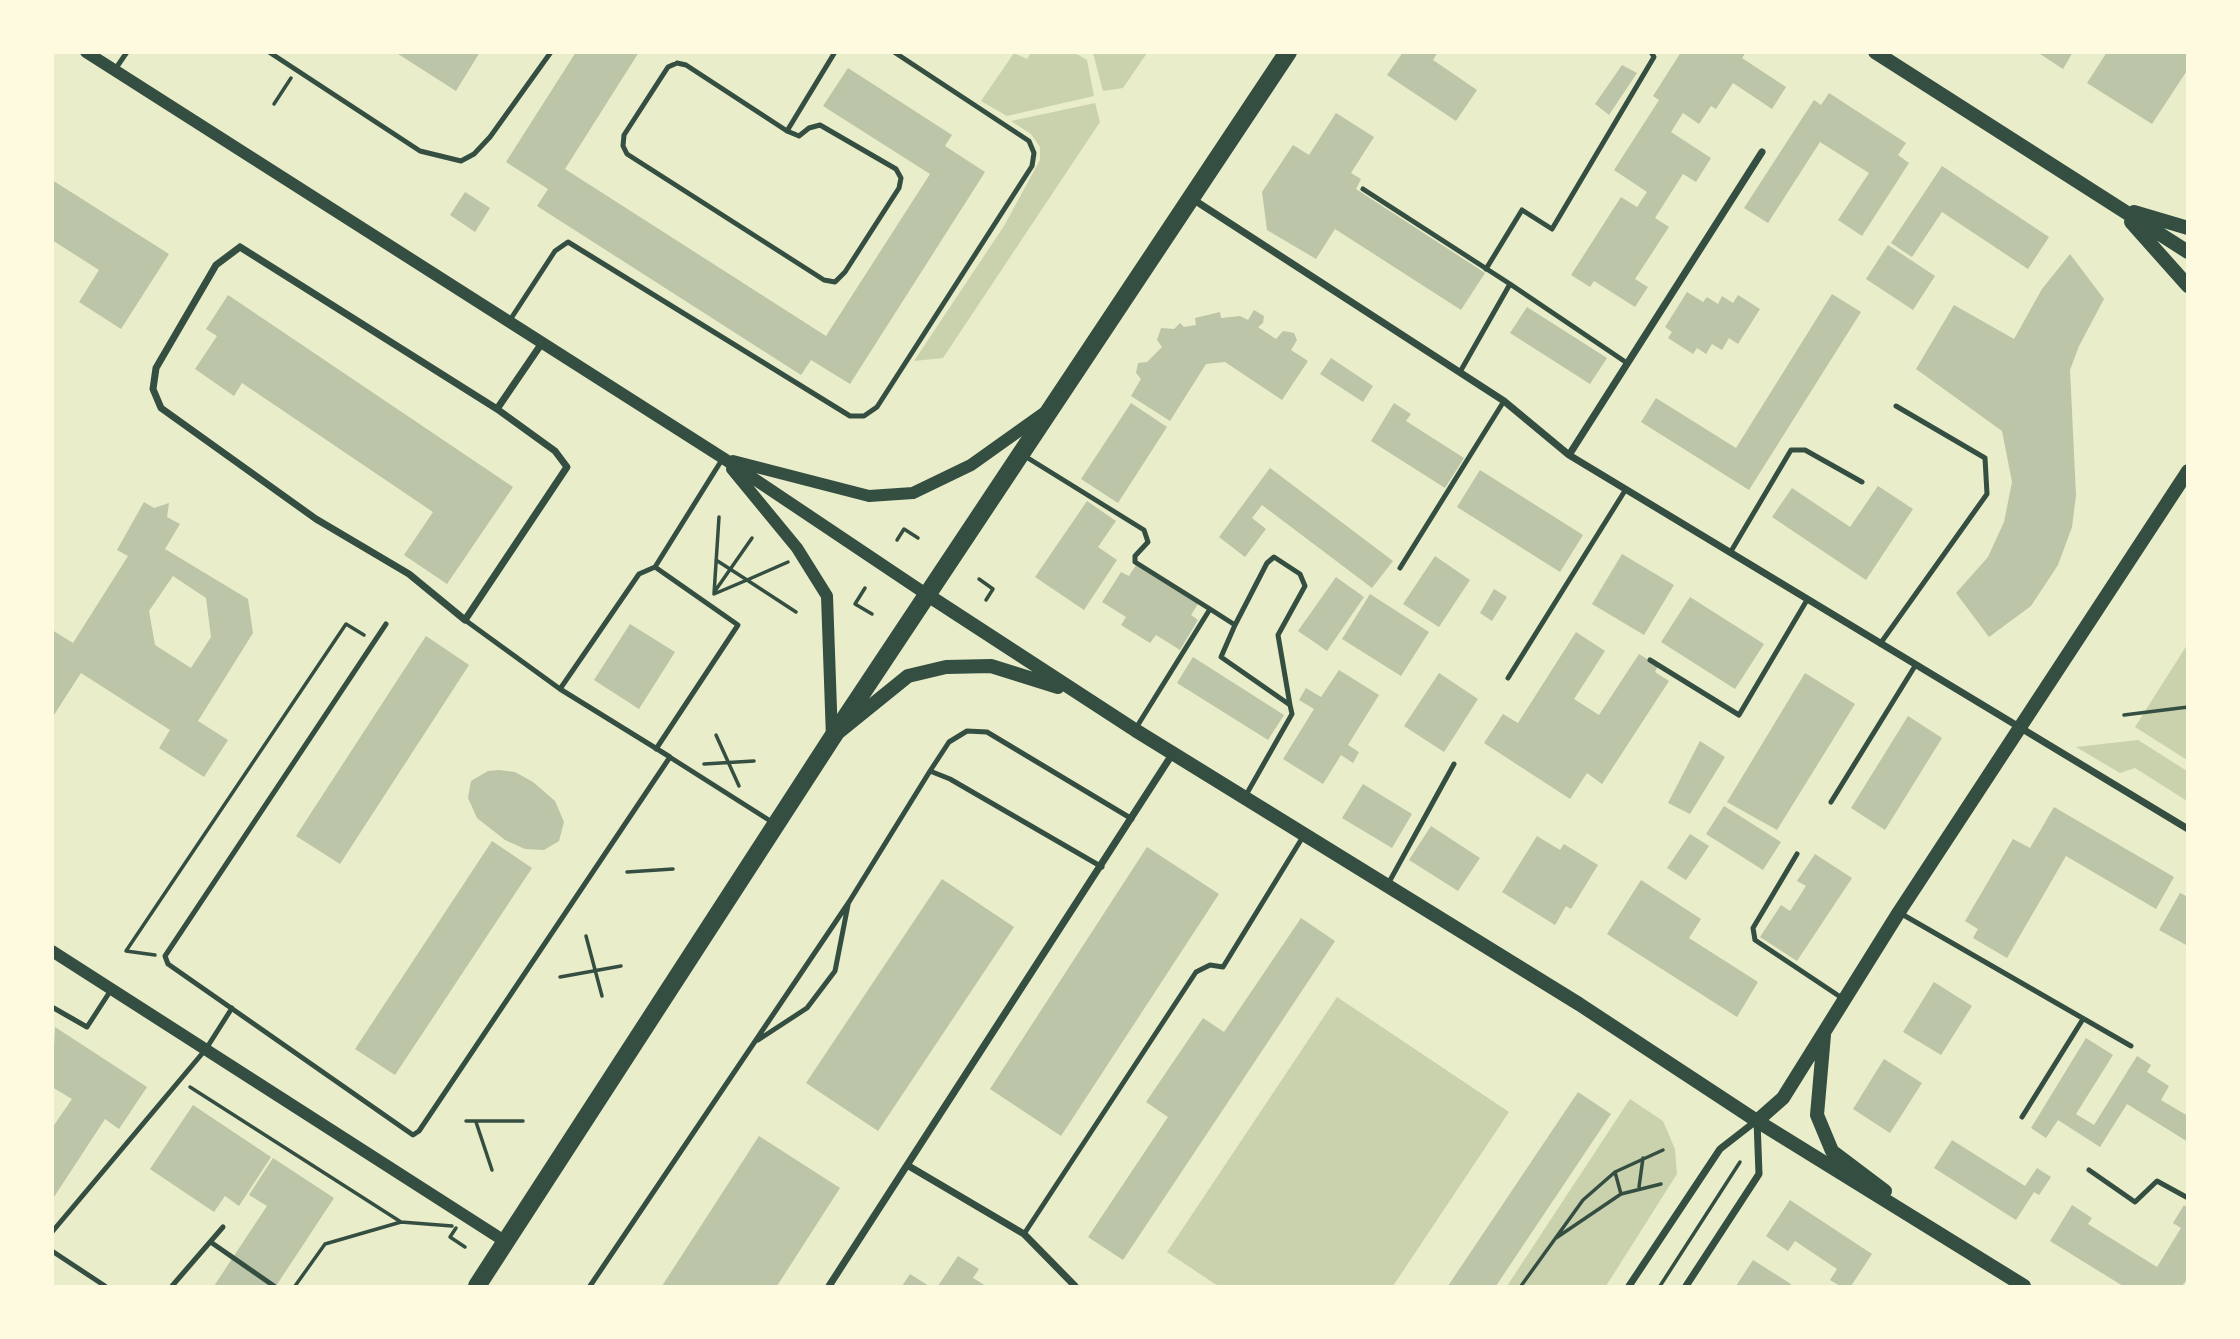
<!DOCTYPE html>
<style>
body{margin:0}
#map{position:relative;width:2240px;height:1339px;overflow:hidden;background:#e9edc9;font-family:Inter,sans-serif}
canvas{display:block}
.frame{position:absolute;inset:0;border:54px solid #fefae0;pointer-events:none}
</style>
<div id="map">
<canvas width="2240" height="1339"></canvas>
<div class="frame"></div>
</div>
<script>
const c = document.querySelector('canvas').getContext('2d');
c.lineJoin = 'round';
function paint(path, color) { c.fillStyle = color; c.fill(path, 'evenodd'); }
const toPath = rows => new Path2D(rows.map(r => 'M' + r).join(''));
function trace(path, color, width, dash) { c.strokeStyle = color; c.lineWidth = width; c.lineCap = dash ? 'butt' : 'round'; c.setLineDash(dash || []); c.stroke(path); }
paint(toPath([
 [1014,53,1027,59,1031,53,1075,53,1087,60,1094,96,1007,116,981,101],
 [1093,53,1093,52,1147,53,1123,88,1103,91],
 [1095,103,1100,122,943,358,914,361,1004,226,1040,160,1040,147,1031,134,1011,121],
 [2187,645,2187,760,2135,727],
 [2138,740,2187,771,2187,801,2135,768,2120,773,2076,747],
 [1337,997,1509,1112,1393,1286,1218,1286,1167,1252],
 [1630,1099,1663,1121,1675,1149,1677,1174,1606,1286,1507,1286]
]), '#cad2ad');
paint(toPath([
 [395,52,480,52,456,91],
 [576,52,639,52,565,169,826,336,930,174,823,106,848,68,952,135,945,146,985,172,850,384,811,360,801,375,537,206,548,189,506,162],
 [1403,52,1438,52,1433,60,1477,90,1456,121,1387,75],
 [1681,52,1746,52,1742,58,1786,87,1772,109,1733,83,1716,109,1711,106,1699,124,1683,113,1671,132,1711,158,1696,182,1683,174,1655,218,1669,227,1635,279,1648,287,1635,307,1594,281,1590,287,1571,275,1621,197,1637,207,1647,192,1614,170,1659,100,1653,96],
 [2037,52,2073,52,2063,69],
 [2107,52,2188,52,2188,69,2152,124,2087,83],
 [1622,65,1637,73,1609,115,1595,104],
 [1829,93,1906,143,1898,155,1909,163,1862,236,1838,220,1869,173,1820,142,1768,223,1744,208,1814,100,1821,105],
 [1336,113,1374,137,1351,173,1361,179,1356,189,1485,273,1461,310,1335,229,1316,259,1267,230,1262,192,1293,145,1309,155],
 [1942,166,2049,237,2028,269,1942,212,1912,257,1891,243],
 [52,180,169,254,121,329,79,302,99,270,52,240],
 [465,192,490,208,475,232,450,215],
 [1888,245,1935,276,1913,310,1866,279],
 [2070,254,2104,299,2079,346,2070,370,2076,495,2072,527,2058,565,2031,606,1989,637,1956,593,1988,557,2004,522,2012,482,2002,431,1916,369,1954,305,2014,339,2042,289],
 [1687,292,1703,302,1707,297,1718,304,1722,296,1733,303,1738,295,1760,309,1738,344,1729,338,1722,350,1712,344,1706,354,1697,348,1693,354,1668,338,1672,332,1665,327],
 [1832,294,1861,312,1749,490,1641,422,1656,398,1736,448],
 [228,295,513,487,447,584,404,555,433,512,242,383,234,396,195,369,217,336,206,329],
 [1527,307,1607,358,1590,384,1510,333],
 [1254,310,1264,316,1263,323,1258,327,1276,339,1283,331,1294,333,1297,340,1291,350,1308,361,1282,400,1225,362,1206,364,1170,421,1131,396,1141,379,1136,373,1138,363,1147,362,1162,347,1157,340,1161,328,1174,329,1180,323,1184,327,1196,325,1195,318,1220,312,1221,318,1240,316,1248,320],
 [1331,358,1373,386,1363,402,1320,374],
 [1131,403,1167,427,1118,503,1081,479],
 [1394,403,1411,414,1406,421,1464,458,1445,488,1371,441],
 [1270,468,1393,561,1372,588,1262,505,1252,518,1266,529,1245,557,1219,537],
 [1480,470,1583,535,1560,572,1457,507],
 [1878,486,1913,509,1866,580,1772,517,1792,488,1850,527],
 [1087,501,1116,521,1098,547,1117,560,1084,610,1035,577],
 [144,502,154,508,169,503,167,517,180,524,165,549,248,599,253,633,198,721,228,740,204,777,159,748,170,730,81,673,52,718,52,630,73,643,128,556,117,550],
 [173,576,206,598,211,637,191,668,155,645,149,611],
 [1622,554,1674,585,1644,635,1592,604],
 [1435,556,1470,580,1439,627,1403,604],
 [1136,565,1198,604,1191,615,1198,620,1180,650,1156,635,1150,643,1121,625,1126,617,1102,602,1121,572,1129,576],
 [1336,577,1364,597,1327,651,1298,631],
 [1494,589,1507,597,1492,621,1480,613],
 [1370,594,1429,632,1401,676,1342,639],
 [1690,597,1764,644,1735,689,1661,642],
 [630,624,675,652,639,709,594,680],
 [1576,632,1605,651,1574,699,1599,715,1639,654,1658,666,1655,672,1669,681,1602,784,1587,773,1570,799,1484,743,1503,714,1518,723],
 [426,636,469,665,340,864,296,836],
 [1193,657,1284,715,1268,740,1177,683],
 [1339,670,1379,695,1348,745,1359,752,1353,763,1341,755,1323,784,1283,759,1314,709,1299,700,1306,688,1321,697],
 [1439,673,1478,699,1444,752,1404,726],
 [1805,673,1855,704,1777,830,1727,802],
 [1908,716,1942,738,1885,830,1851,808],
 [1700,741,1725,757,1690,814,1668,803],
 [499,770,515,772,533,782,555,801,564,822,559,841,544,850,525,849,505,840,477,818,468,798,471,781,488,771],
 [1363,784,1412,814,1392,848,1342,818],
 [1724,806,1781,842,1763,870,1706,834],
 [2054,807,2174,877,2156,909,2066,856,2007,958,1973,938,1978,929,1965,921,2013,839,2030,848],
 [1431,826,1480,858,1458,891,1409,860],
 [1690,834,1709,846,1686,880,1667,868],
 [1537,836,1560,850,1564,844,1598,865,1571,909,1566,906,1555,925,1502,892],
 [492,841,532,868,395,1075,355,1049],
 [1147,847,1219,894,1061,1136,990,1089],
 [1815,854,1852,878,1797,961,1760,937,1781,905,1790,911,1806,886,1797,881],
 [942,879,1014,927,878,1131,806,1083],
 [1641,880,1701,919,1689,938,1758,982,1737,1017,1607,934],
 [2180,893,2188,897,2188,946,2159,930],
 [1301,918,1335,941,1123,1260,1088,1237,1168,1117,1146,1102,1203,1018,1224,1032],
 [1934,982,1972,1006,1941,1055,1903,1032],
 [55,1027,147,1087,119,1129,105,1119,52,1200,52,1128,72,1099,52,1087],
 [2086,1038,2113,1055,2076,1114,2094,1125,2137,1056,2151,1065,2147,1072,2169,1086,2161,1100,2188,1116,2188,1142,2127,1104,2100,1147,2058,1120,2046,1138,2031,1128],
 [1884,1059,1922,1083,1890,1133,1853,1109],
 [1578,1092,1611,1114,1496,1286,1448,1286],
 [193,1105,271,1157,239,1206,225,1196,214,1212,150,1169],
 [759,1136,840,1188,777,1286,662,1286],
 [1952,1140,2025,1186,2037,1168,2051,1177,2039,1195,2034,1192,2016,1220,1934,1168],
 [273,1158,334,1198,276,1286,214,1286,267,1206,249,1195],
 [1790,1200,1872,1254,1851,1286,1840,1286,1830,1280,1837,1269,1795,1241,1788,1251,1766,1236],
 [2072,1205,2092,1218,2088,1224,2157,1267,2181,1228,2173,1223,2184,1205,2188,1208,2188,1278,2182,1286,2123,1286,2050,1241],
 [958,1256,979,1269,973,1278,986,1286,938,1286],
 [1753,1260,1791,1284,1789,1286,1736,1286],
 [910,1274,929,1286,902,1286]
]), '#bcc5a7');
trace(toPath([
 [274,104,291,78],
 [719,517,714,594,747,580,796,612],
 [897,540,904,529,918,538],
 [716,560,747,580,788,562],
 [979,579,993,589,986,600],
 [865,588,855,604,872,614],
 [715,591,752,538],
 [2124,715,2188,707],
 [716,735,739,786],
 [704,764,754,761],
 [627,872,673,869],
 [586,936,602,996],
 [155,955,126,951,346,624,364,635],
 [560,977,621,966],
 [190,1087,401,1222,325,1244,295,1286],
 [466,1121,523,1121],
 [476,1122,492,1170],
 [1615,1172,1621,1194],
 [1639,1187,1643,1158],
 [401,1222,452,1226],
 [456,1228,450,1237,465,1247],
 [1556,1238,1621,1194,1661,1184],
 [1521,1286,1583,1200,1615,1172,1663,1150],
 [1660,1286,1740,1162]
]), '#344e41', 3.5);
trace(toPath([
 [269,52,420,151,461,161,474,154,490,137,551,52],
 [677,63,686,65,787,131,799,136,809,128,820,125,896,169,901,178,899,188,845,272,835,282,824,280,627,154,623,146,624,135,668,67,677,63],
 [114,71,127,52],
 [787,131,835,52],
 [1363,189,1510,284,1460,372],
 [1486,269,1522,210,1552,229,1654,57,1651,52],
 [1510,284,1627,363],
 [510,320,555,251,568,242,850,416,864,416,877,407,1032,166,1034,153,1029,141,894,52],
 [1023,455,1144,530,1148,542,1135,556,1135,562,1210,609],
 [1730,553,1791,450,1805,450,1862,482],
 [1400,568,1504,401],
 [386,624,165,956,168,964,413,1135,419,1131,670,757,560,689,465,620],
 [1235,625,1267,563,1274,557,1300,574,1305,586,1278,635,1290,705],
 [1880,644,1987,494,1985,458,1896,406],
 [1650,660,1739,715,1807,600],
 [1508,678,1626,489],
 [560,689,639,574,655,567],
 [1136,728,1210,609,1235,625,1221,657,1290,705,1292,714,1246,795],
 [656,749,738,625,655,567,723,458],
 [668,756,772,822],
 [930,771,949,742,967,731,987,732,1132,819],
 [1831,802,1915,666],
 [1797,854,1753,928,1755,940,1842,998],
 [1388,884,1454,764],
 [1900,913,2131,1046],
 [52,1007,87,1027,111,990],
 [758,1040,807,1008,835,971,848,905],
 [2022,1117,2083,1019],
 [2089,1170,2135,1202,2157,1181,2188,1198],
 [52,1232,206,1049,232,1008],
 [1024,1234,1196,972,1210,965,1223,967,1304,835],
 [212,1243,274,1286],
 [52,1251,105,1286],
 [172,1286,223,1227],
 [590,1286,849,902,930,771,950,779,1102,867]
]), '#344e41', 5);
trace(toPath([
 [1191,198,1504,401,1569,455,2188,829],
 [240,247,497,409,555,451,567,467,465,620,409,574,316,519,161,408,153,389,156,368,216,265,240,247],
 [497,409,542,343],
 [1569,455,1762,152],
 [907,1165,1024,1234,1075,1286],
 [829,1286,1173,753],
 [1629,1286,1720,1149,1756,1121],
 [1686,1286,1759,1174,1757,1121]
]), '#344e41', 7);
trace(toPath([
 [86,52,723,458,926,594],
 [733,461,869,496,913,493,971,465,1044,413],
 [732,469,797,548,827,596,832,738],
 [52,951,506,1242]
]), '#344e41', 12);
trace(toPath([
 [1875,52,2188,252],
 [2134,212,2188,228],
 [2131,222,2188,286],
 [926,594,1135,730,1579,1004,1757,1121,2024,1286],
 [840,731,908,676,946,667,991,666,1058,687],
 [1824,1035,1817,1115,1832,1151,1885,1191],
 [1757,1121,1783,1098,1899,912,2188,471]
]), '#344e41', 14);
trace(toPath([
 [477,1286,832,738,1288,52]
]), '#344e41', 18);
</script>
